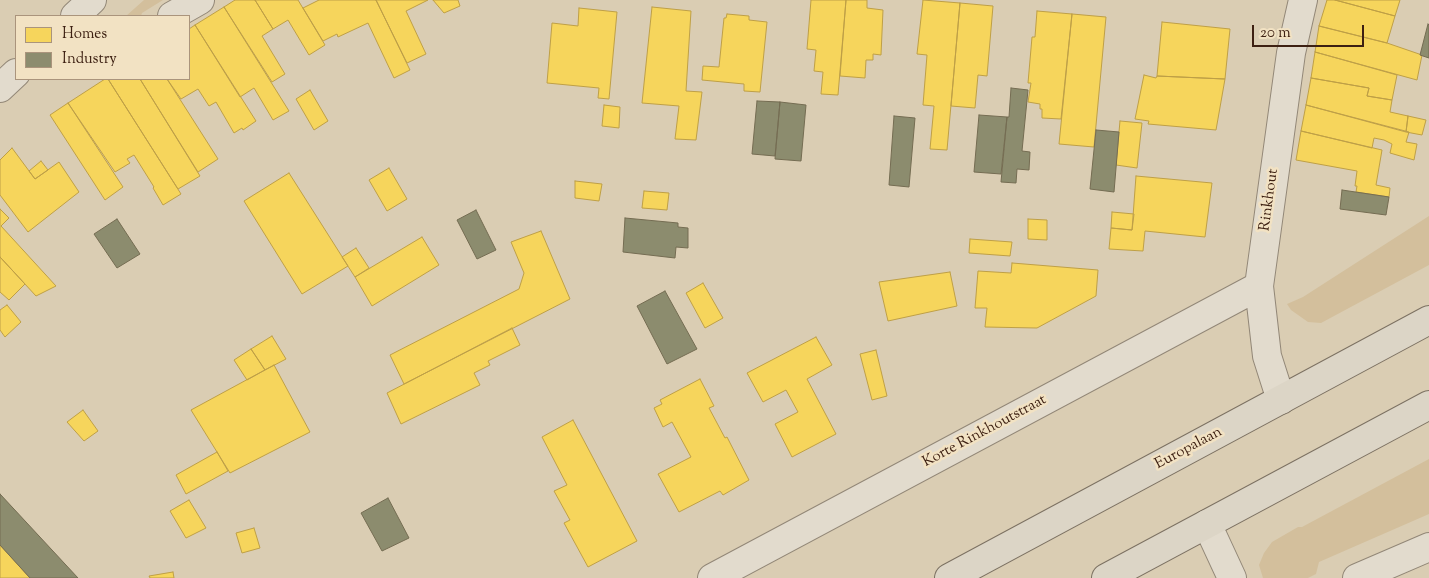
<!DOCTYPE html>
<style>
body{margin:0}
#map{position:relative;width:1429px;height:578px;overflow:hidden;background:#dacdb3;font-family:"Sorts Mill Goudy",serif}
canvas{display:block}
.legend{position:absolute;left:15px;top:15px;width:175px;height:65px;box-sizing:border-box;background:#f2e2c3;border:1px solid #aa947c;margin:0;padding:6px 9px;list-style:none;font-size:15px;color:#3d2012}
.legend li{display:flex;align-items:center;gap:10px;height:25px}
.legend b{width:25px;border:1px solid #aa947c}
.scale{position:absolute;left:1252px;top:25px;width:112px;height:22px;box-sizing:border-box;border:2px solid #3d2012;border-top:0;padding-left:6px;font-size:15px;line-height:18px;white-space:nowrap;color:#3d2012;-webkit-text-stroke:4px #f2e2c3;paint-order:stroke}
</style>
<div id="map">
<canvas width="1429" height="578"></canvas>
<ul class="legend">
<li><b style="height:14px;background:#f6d55c"></b>Homes</li>
<li><b style="height:14px;background:#8c8c6e"></b>Industry</li>
</ul>
<div class="scale">20 m</div>
</div>
<script>
const c = document.querySelector('canvas').getContext('2d');
c.lineJoin = 'round';
function paint(path, color) { c.fillStyle = color; c.fill(path, 'evenodd'); }
const toPath = rows => new Path2D(rows.map(r => 'M' + r).join(''));
function trace(path, color, width, dash) { c.strokeStyle = color; c.lineWidth = width; c.lineCap = dash ? 'butt' : 'round'; c.setLineDash(dash || []); c.stroke(path); }
function write(font, color, halo, rows, align = 'center') {
  c.font = font + ' "Sorts Mill Goudy",serif'; c.lineWidth = 5; c.setLineDash([]); c.textBaseline = 'middle'; c.strokeStyle = halo; c.fillStyle = color; for (const [text, x, y, turn = 0] of rows) {
    c.save(); c.translate(x, y); c.rotate((+turn || 0) * Math.PI / 180); c.textAlign = isNaN(turn) ? turn : align; if (halo) c.strokeText(text, 0, 0); c.fillText(text, 0, 0); c.restore();
  }
}
paint(toPath([
 [144,0,163,0,142,13,141,16,126,16],
 [1429,216,1429,265,1321,323,1308,322,1291,310,1287,304,1303,297],
 [1429,459,1429,514,1319,562,1316,574,1308,578,1263,578,1259,565,1264,553,1272,542,1298,527,1302,527]
]), '#d3bf9c');
const homes = toPath([
 [235,0,255,0,273,29,262,36,285,74,272,82,224,7,235,0],
 [255,0,298,0,325,45,309,55,288,20,273,29,255,0],
 [319,0,376,0,410,70,394,78,368,23,338,37,337,34,323,41,303,8,319,0],
 [376,0,428,0,406,11,426,54,407,63,376,0],
 [433,0,458,0,460,6,444,13,433,0],
 [811,0,846,0,838,95,821,94,823,72,814,71,816,50,807,49,811,0],
 [846,0,867,0,867,8,883,10,881,55,873,54,873,60,866,60,865,78,840,76,846,0],
 [923,0,960,3,947,150,930,149,934,106,923,105,927,55,917,54,923,0],
 [1327,0,1335,0,1395,16,1387,43,1319,26,1327,0],
 [1335,0,1400,0,1395,16,1335,0],
 [960,3,993,6,987,76,978,75,975,108,951,106,960,3],
 [224,7,289,111,273,120,254,88,240,97,195,25,224,7],
 [652,7,691,11,686,91,702,92,696,140,675,139,679,106,642,103,652,7],
 [579,8,617,12,609,99,598,98,599,88,547,83,552,23,578,26,579,8],
 [1037,11,1072,14,1061,119,1042,118,1042,109,1040,109,1040,104,1028,102,1031,83,1028,83,1032,37,1035,37,1037,11],
 [727,14,749,16,749,20,767,22,760,92,744,91,744,84,702,80,703,66,719,67,724,18,726,18,727,14],
 [1072,14,1106,17,1094,147,1059,144,1072,14],
 [1162,22,1230,29,1225,79,1157,76,1162,22],
 [195,25,256,121,243,130,242,128,234,133,216,102,209,106,198,89,181,99,167,79,189,79,189,29,195,25],
 [1319,26,1387,43,1422,55,1417,80,1315,52,1319,26],
 [1315,52,1397,75,1392,100,1367,96,1369,88,1311,78,1315,52],
 [1144,75,1156,78,1157,76,1225,79,1216,130,1148,124,1149,121,1135,119,1144,75],
 [1311,78,1369,88,1367,96,1392,100,1390,112,1408,116,1406,132,1306,105,1311,78],
 [105,79,108,79,181,194,163,205,153,188,154,187,134,155,127,159,130,163,115,172,68,103,105,79],
 [108,79,140,79,200,176,178,189,108,79],
 [140,79,167,79,218,159,198,172,140,79],
 [310,90,328,121,314,130,296,99,310,90],
 [68,103,123,187,105,200,50,115,68,103],
 [604,105,620,107,619,128,602,126,604,105],
 [1306,105,1409,132,1406,142,1417,144,1414,160,1390,153,1392,144,1384,140,1374,138,1372,148,1301,131,1306,105],
 [1408,116,1426,120,1422,135,1406,132,1408,116],
 [1120,121,1142,123,1137,168,1116,165,1120,121],
 [1301,131,1382,150,1376,185,1390,188,1389,197,1356,192,1357,186,1355,186,1357,171,1296,160,1301,131],
 [12,148,35,179,59,162,79,192,28,232,0,195,0,160,12,148],
 [41,161,48,170,35,179,29,171,41,161],
 [389,168,407,199,387,211,369,180,389,168],
 [289,173,348,266,302,294,244,201,289,173],
 [1136,176,1212,183,1205,237,1145,231,1143,251,1109,249,1111,228,1132,230,1136,176],
 [575,181,602,184,599,201,575,198,575,181],
 [644,191,669,193,667,210,642,208,644,191],
 [0,209,9,218,1,226,56,286,36,296,0,257,0,209],
 [1112,212,1134,214,1132,230,1111,228,1112,212],
 [1028,219,1047,220,1047,240,1028,239,1028,219],
 [541,231,570,299,404,384,390,355,519,289,524,273,511,242,541,231],
 [422,237,439,265,372,306,355,277,422,237],
 [970,239,1012,242,1010,256,969,253,970,239],
 [356,248,369,268,355,277,342,257,356,248],
 [0,257,25,284,9,300,0,292,0,257],
 [1012,263,1098,270,1096,296,1037,328,985,327,987,308,975,308,978,271,1011,273,1012,263],
 [950,272,957,306,888,321,879,282,950,272],
 [703,283,723,318,705,328,686,293,703,283],
 [7,305,21,322,5,337,0,330,0,310,7,305],
 [512,328,520,345,488,361,490,365,474,373,480,385,401,424,387,393,512,328],
 [272,336,286,359,265,370,251,349,272,336],
 [816,337,832,365,807,379,836,434,792,457,775,424,798,412,786,390,763,402,747,373,816,337],
 [251,349,265,370,247,380,234,360,251,349],
 [876,350,887,396,872,400,860,354,876,350],
 [274,365,310,432,230,473,191,410,274,365],
 [700,379,714,406,709,408,725,438,727,437,749,480,723,495,720,491,679,512,658,474,691,457,672,422,663,427,654,408,662,404,660,400,700,379],
 [83,410,98,431,84,441,67,422,83,410],
 [573,420,637,541,588,567,564,523,570,520,554,491,567,485,542,437,573,420],
 [217,452,228,471,186,494,176,475,217,452],
 [189,500,206,528,186,538,170,511,189,500],
 [254,528,260,548,242,553,236,533,254,528],
 [0,545,30,578,0,578,0,545],
 [173,572,174,578,150,578,149,576,173,572]
]);
paint(homes, '#f6d55c');
trace(homes, '#be9f46', 1);
const industry = toPath([
 [1428,24,1429,25,1429,58,1420,55,1428,24],
 [1011,88,1028,90,1022,151,1030,152,1029,170,1017,169,1016,183,1001,182,1007,117,1009,117,1011,88],
 [757,101,780,102,775,156,752,154,757,101],
 [780,102,806,105,801,161,775,159,780,102],
 [979,115,1007,117,1001,174,974,172,979,115],
 [894,116,915,118,909,187,889,185,894,116],
 [1096,130,1119,132,1114,192,1090,189,1096,130],
 [1342,190,1389,197,1386,215,1340,209,1342,190],
 [476,210,496,250,477,259,457,220,476,210],
 [625,218,678,223,678,227,688,228,688,248,676,247,675,258,623,252,625,218],
 [117,219,140,254,117,268,94,234,117,219],
 [665,291,697,349,667,364,637,306,665,291],
 [0,494,78,578,30,578,0,545,0,494],
 [388,498,409,538,382,551,361,513,388,498]
]);
paint(industry, '#8c8c6e');
trace(industry, '#746c52', 1);
const minor = toPath([
 [172,16,200,0],
 [1281,400,1267,356,1259,286,1291,53,1303,0],
 [1207,524,1232,578],
 [712,578,1259,286],
 [1357,578,1429,547]
]);
const tertiary = toPath([
 [75,16,92,0],
 [0,88,16,73]
]);
const trunk = toPath([
 [949,578,1429,320],
 [1106,578,1429,405]
]);
trace(minor, '#928777', 30);
trace(tertiary, '#928777', 30);
trace(trunk, '#7c7162', 30);
trace(minor, '#e2dbcd', 28);
trace(tertiary, '#e2dbcd', 28);
trace(trunk, '#dcd5c6', 28);
write('15px', '#3d2012', '#f2e2c3', [
 ["Rinkhout",1270,200,-82],
 ["Korte Rinkhoutstraat",985,432,-28],
 ["Europalaan",1189,449,-28]
]);
</script>
